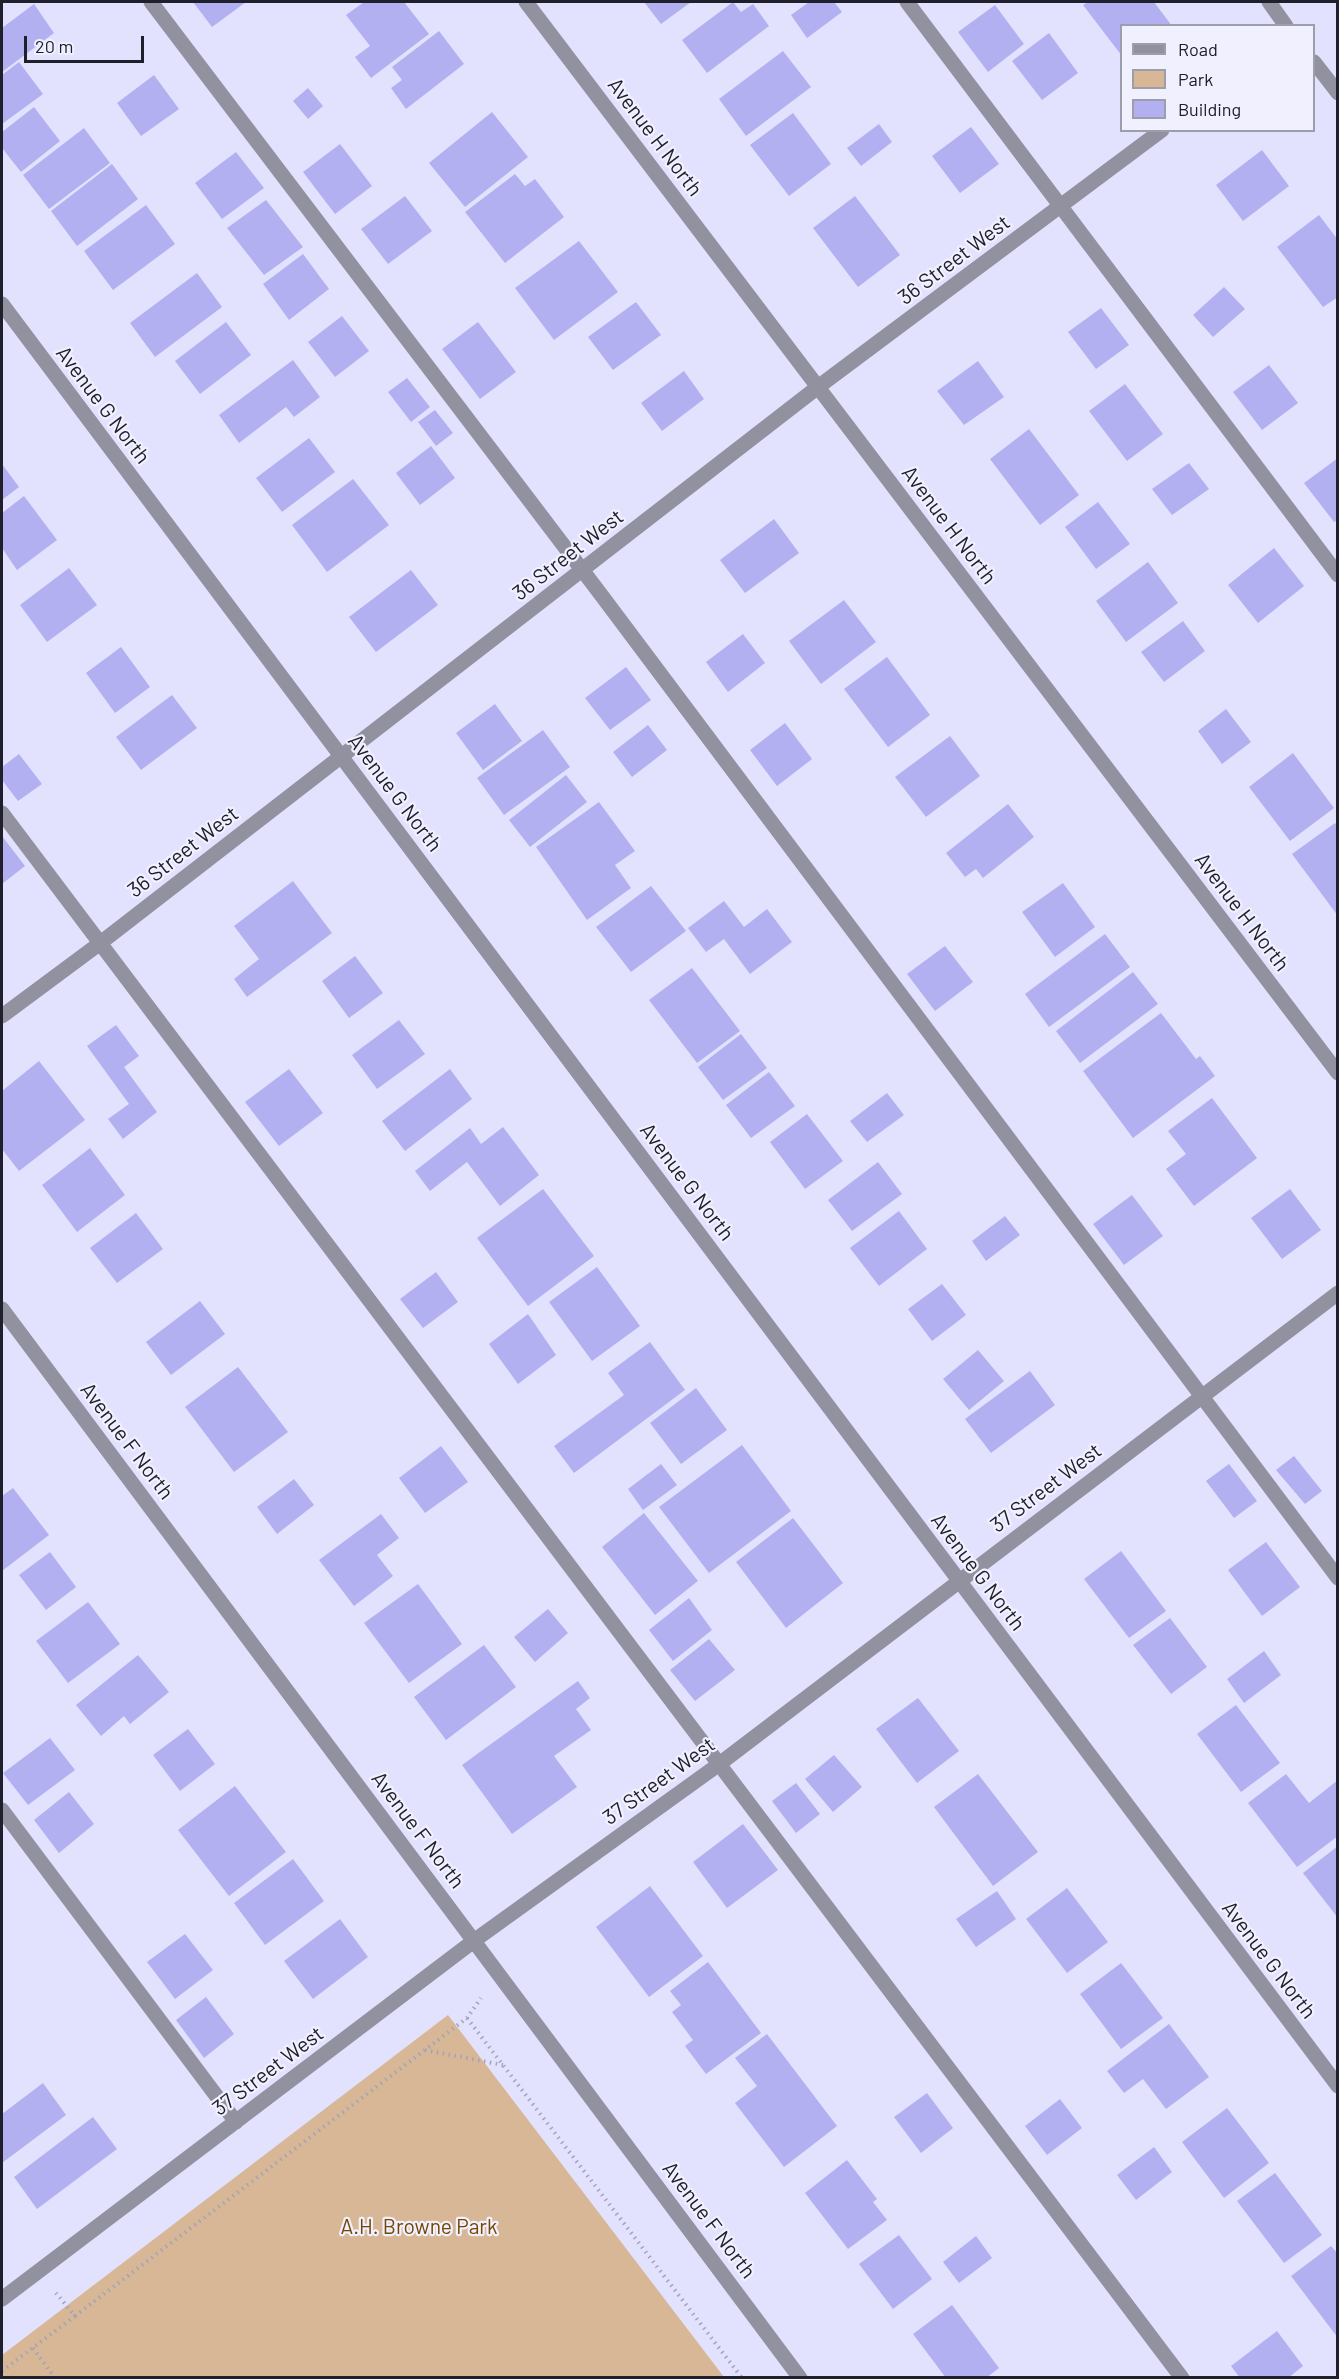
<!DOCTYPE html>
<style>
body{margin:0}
#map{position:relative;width:1339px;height:2379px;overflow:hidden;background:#e2e2fe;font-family:Barlow,sans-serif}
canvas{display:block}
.frame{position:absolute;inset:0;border:3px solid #20202c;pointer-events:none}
.legend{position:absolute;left:1120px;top:24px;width:195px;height:108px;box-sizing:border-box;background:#f0f0ff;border:2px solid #9d9dab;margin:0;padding:8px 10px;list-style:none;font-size:18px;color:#20202c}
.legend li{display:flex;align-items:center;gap:12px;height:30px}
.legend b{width:30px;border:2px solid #9d9dab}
.scale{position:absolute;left:24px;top:36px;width:120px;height:27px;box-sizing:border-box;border:3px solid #20202c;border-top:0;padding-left:8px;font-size:18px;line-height:21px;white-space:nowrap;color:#20202c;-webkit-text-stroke:4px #f0f0ff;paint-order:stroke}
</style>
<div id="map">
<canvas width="1339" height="2379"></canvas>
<div class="frame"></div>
<ul class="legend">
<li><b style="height:8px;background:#91919f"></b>Road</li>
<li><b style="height:16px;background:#d7b795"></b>Park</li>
<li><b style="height:16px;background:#b2b0f0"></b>Building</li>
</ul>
<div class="scale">20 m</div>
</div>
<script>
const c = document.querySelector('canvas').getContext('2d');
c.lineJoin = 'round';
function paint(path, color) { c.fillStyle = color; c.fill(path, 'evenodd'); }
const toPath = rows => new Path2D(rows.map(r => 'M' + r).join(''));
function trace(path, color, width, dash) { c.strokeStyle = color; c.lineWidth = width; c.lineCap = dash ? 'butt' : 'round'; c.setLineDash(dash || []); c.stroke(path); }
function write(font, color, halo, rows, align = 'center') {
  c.font = font + ' Barlow,sans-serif'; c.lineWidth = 4.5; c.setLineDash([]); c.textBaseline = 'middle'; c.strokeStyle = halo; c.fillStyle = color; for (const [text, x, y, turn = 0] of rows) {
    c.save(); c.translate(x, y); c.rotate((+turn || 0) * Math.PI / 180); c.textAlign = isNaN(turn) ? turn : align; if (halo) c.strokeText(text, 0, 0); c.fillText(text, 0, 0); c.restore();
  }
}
paint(toPath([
 [448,2015,724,2377,2,2377,2,2355]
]), '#d7b795');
paint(toPath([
 [193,2,246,2,212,27],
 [364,2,404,2,429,34,371,78,355,57,370,46,346,15],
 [644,2,691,2,661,24],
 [733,2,741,12,753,4,769,26,707,73,682,40],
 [809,2,834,2,842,12,807,38,791,15],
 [1088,2,1154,2,1172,26,1122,26,1122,56,1083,5],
 [34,4,54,33,2,72,2,28],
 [995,5,1024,44,988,72,958,32],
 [439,31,464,64,406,109,391,88,402,80,392,67],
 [1049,33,1078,73,1042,100,1012,61],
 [783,51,811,87,746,136,719,99],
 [19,62,43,94,2,124,2,75],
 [154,75,179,109,141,136,117,103],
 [308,88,323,106,308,119,293,101],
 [34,107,60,141,21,172,2,148,2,132],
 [492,112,528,157,465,207,429,163],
 [793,113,831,164,789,196,750,145],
 [879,124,892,142,861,166,847,148],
 [971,127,999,164,960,193,932,156],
 [84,128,110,163,49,209,23,175],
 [340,144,372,186,335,214,303,172],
 [1262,150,1289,186,1243,221,1216,185],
 [236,152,264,188,222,219,195,183],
 [112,164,138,199,77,246,51,211],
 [515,174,525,186,535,179,564,217,505,263,465,212],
 [405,196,432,231,388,264,361,229],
 [855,196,900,255,858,287,813,228],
 [266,200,303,247,264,275,227,228],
 [146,205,175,244,113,290,84,251],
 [1319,215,1338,240,1338,297,1323,307,1277,247],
 [579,241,618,292,554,340,515,288],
 [303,254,329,289,289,320,263,284],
 [197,273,222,307,155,357,130,323],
 [1224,287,1245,309,1213,337,1193,315],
 [636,302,661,335,613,370,588,337],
 [1101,308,1129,345,1096,369,1068,332],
 [342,316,369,351,335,377,308,342],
 [226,322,251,355,200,394,175,361],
 [478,322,516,372,480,399,442,349],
 [293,360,320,397,294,417,286,407,239,443,219,415],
 [978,361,1004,397,964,425,937,391],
 [1269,365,1298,403,1262,430,1233,392],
 [684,371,704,399,662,431,641,403],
 [407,378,430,407,411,422,388,392],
 [1125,384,1163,434,1127,461,1089,411],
 [435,410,453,433,436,446,418,422],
 [1029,429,1079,495,1040,525,990,459],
 [309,438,335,472,282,512,256,478],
 [431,446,455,478,420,505,396,473],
 [1338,458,1338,520,1334,522,1304,483],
 [1189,463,1209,489,1172,515,1152,489],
 [2,464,19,487,2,500],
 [353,479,389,525,327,572,292,525],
 [24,496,57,540,17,570,2,548,2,513],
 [1098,502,1130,544,1096,569,1065,527],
 [774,519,799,553,745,593,720,560],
 [1274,548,1304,586,1258,623,1228,585],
 [1148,562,1178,603,1126,642,1096,601],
 [69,568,97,605,47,642,20,605],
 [411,570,438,605,376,652,349,617],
 [844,600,876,642,821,684,789,641],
 [1183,621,1205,651,1164,682,1141,652],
 [743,634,765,663,728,692,706,662],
 [121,647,150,687,115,713,86,673],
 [887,657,930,715,888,747,844,689],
 [626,667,651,700,610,730,585,698],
 [172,695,197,728,141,770,116,737],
 [495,704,522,741,483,770,456,733],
 [1226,709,1251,742,1222,764,1198,731],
 [785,723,812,759,777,786,750,750],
 [648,725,667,750,632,777,613,752],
 [543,730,570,767,504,815,477,778],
 [950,736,980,776,926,817,895,777],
 [1293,753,1334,808,1290,841,1249,787],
 [19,754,42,784,18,801,2,780,2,767],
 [566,775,587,802,530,847,509,820],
 [599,802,635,851,615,865,631,888,587,920,536,847],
 [1008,804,1034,837,983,878,976,869,965,877,946,853],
 [1335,823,1338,827,1338,916,1292,854],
 [2,836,25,866,2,884],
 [293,881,332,933,247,997,234,979,259,959,234,926],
 [1063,883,1095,927,1055,957,1022,912],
 [651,886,686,931,631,972,596,927],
 [724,901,744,927,767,909,792,942,750,974,724,939,706,952,688,928],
 [1105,934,1130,967,1049,1027,1025,994],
 [945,946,973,982,935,1011,907,974],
 [355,956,383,993,349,1018,322,981],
 [692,968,740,1031,697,1063,649,1000],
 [1133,972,1158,1004,1080,1063,1056,1031],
 [1161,1013,1196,1059,1200,1056,1215,1076,1133,1138,1083,1071],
 [399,1020,425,1054,377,1089,352,1055],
 [116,1025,139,1056,124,1067,157,1112,123,1139,108,1119,129,1104,87,1046],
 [741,1034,767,1068,723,1100,698,1067],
 [39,1061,85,1120,19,1171,2,1149,2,1091],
 [289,1069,323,1113,279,1146,245,1102],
 [450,1069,472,1099,405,1151,382,1121],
 [769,1072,795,1106,751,1138,726,1105],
 [887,1093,904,1115,867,1142,850,1121],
 [1212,1098,1257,1158,1194,1206,1166,1169,1186,1154,1168,1131],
 [807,1114,843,1161,805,1189,770,1142],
 [503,1127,539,1175,500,1206,467,1162,430,1191,415,1171,470,1128,481,1144],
 [90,1148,125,1195,77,1232,42,1185],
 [878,1162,902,1194,852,1231,828,1200],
 [543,1189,594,1256,528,1306,477,1238],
 [1290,1189,1321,1230,1282,1259,1251,1218],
 [1132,1195,1163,1236,1124,1265,1093,1224],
 [899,1211,927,1249,879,1286,850,1248],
 [136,1213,163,1249,117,1283,90,1248],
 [1005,1216,1020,1235,986,1261,972,1241],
 [597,1267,640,1326,592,1361,549,1302],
 [436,1272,458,1302,423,1328,400,1299],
 [942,1284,966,1315,932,1341,908,1309],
 [200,1301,225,1334,171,1375,146,1342],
 [528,1314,556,1355,518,1384,489,1344],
 [650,1342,685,1390,574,1473,554,1446,624,1395,608,1373],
 [978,1350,1004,1381,969,1410,943,1379],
 [238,1367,288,1432,234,1472,185,1407],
 [1030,1371,1055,1405,991,1453,965,1419],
 [696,1388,727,1430,681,1464,650,1423],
 [742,1445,791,1511,709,1573,659,1507],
 [441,1446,468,1482,425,1513,399,1478],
 [1294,1456,1322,1491,1305,1504,1276,1470],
 [661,1464,677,1485,643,1510,628,1489],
 [1229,1464,1257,1501,1234,1518,1206,1481],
 [294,1479,314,1505,277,1534,257,1507],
 [13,1488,49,1535,2,1571,2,1496],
 [644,1513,698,1581,655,1615,602,1547],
 [381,1514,399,1538,377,1555,393,1576,354,1606,319,1560],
 [793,1518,843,1583,786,1628,736,1562],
 [1266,1542,1300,1587,1262,1616,1228,1570],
 [1121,1551,1166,1611,1129,1638,1084,1579],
 [50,1552,76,1587,46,1610,19,1575],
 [418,1584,462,1644,409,1683,364,1623],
 [689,1598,712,1630,673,1661,649,1630],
 [88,1602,120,1644,68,1683,36,1641],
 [548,1609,568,1633,535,1662,514,1637],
 [1170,1618,1207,1667,1171,1694,1133,1645],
 [709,1639,735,1670,695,1701,670,1670],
 [484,1645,516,1687,446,1740,414,1697],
 [1264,1651,1281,1675,1244,1703,1227,1679],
 [138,1655,169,1692,130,1724,124,1716,101,1736,76,1705],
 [578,1681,590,1698,576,1709,591,1730,554,1756,577,1787,512,1834,462,1765],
 [918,1698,959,1751,917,1783,876,1729],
 [1236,1705,1280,1763,1241,1792,1197,1734],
 [188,1729,215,1764,180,1791,153,1755],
 [50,1738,75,1770,28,1805,3,1773],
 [834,1755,862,1787,833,1812,805,1779],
 [978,1774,1038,1852,993,1886,934,1807],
 [1286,1774,1309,1803,1338,1780,1338,1836,1297,1867,1248,1803],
 [796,1783,820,1814,796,1833,772,1801],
 [235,1786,286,1852,229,1896,178,1830],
 [69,1792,94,1824,59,1853,34,1820],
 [743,1824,778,1870,727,1908,693,1862],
 [1338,1846,1338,1918,1303,1873],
 [293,1859,324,1901,265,1945,234,1903],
 [650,1886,703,1956,649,1997,596,1927],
 [1067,1888,1108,1942,1067,1973,1026,1919],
 [997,1891,1016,1919,976,1947,956,1919],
 [340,1919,368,1957,313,1999,284,1961],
 [185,1934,213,1970,175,1999,147,1962],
 [708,1962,761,2033,706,2074,685,2046,693,2040,672,2012,681,2005,670,1991],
 [1121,1963,1163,2018,1121,2049,1080,1994],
 [206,1997,234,2034,204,2058,176,2020],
 [1169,2024,1209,2077,1166,2109,1143,2079,1124,2093,1107,2071],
 [767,2034,837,2126,784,2167,735,2103,757,2086,735,2058],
 [43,2083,66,2115,2,2163,2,2114],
 [927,2093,953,2128,921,2153,894,2117],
 [1060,2099,1082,2128,1047,2155,1025,2126],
 [1227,2108,1269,2163,1224,2198,1182,2142],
 [93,2117,117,2149,37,2209,14,2177],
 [1154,2147,1172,2172,1136,2200,1117,2175],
 [847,2160,877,2199,873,2202,887,2220,848,2249,805,2193],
 [1275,2173,1322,2235,1284,2263,1237,2201],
 [899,2235,932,2279,893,2309,859,2264],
 [976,2236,992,2258,959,2283,943,2262],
 [1331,2246,1338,2254,1338,2338,1291,2276],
 [952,2305,999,2368,986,2378,946,2378,913,2334],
 [1277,2331,1303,2366,1288,2378,1240,2378,1231,2366]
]), '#b2b0f0');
trace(toPath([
 [467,2018,742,2378],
 [425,2050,503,2065],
 [75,2316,467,2018,481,1998],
 [33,2348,55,2378],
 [2,2371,75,2316,56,2293]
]), '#a3a3ba', 4, [1.5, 4.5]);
trace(toPath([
 [151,2,602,596,1338,1578],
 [526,2,1338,1073],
 [907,2,1338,575],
 [1269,2,1286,26],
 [1314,62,1338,93],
 [2,304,1338,2086],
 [2,813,1182,2378],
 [2,1016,99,944,818,387,1162,130],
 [2,1309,800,2378],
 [2,1810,236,2122],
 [2,2299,475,1940,718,1765,1338,1293]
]), '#91919f', 15);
write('21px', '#20202c', '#f0f0ff', [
 ["Avenue H North",655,137,53],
 ["36 Street West",954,260,-37],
 ["Avenue G North",103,405,53],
 ["Avenue H North",949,525,53],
 ["36 Street West",568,555,-38],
 ["Avenue G North",395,793,53],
 ["36 Street West",183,852,-38],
 ["Avenue H North",1242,912,53],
 ["Avenue G North",687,1182,53],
 ["Avenue F North",127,1441,53],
 ["37 Street West",1046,1488,-37],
 ["Avenue G North",978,1572,53],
 ["37 Street West",659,1781,-36],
 ["Avenue F North",418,1830,53],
 ["Avenue G North",1269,1960,53],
 ["37 Street West",268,2071,-37],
 ["Avenue F North",709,2220,53]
]);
write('21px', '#744600', '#f0f0ff', [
 ["A.H. Browne Park",419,2227]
]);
</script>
